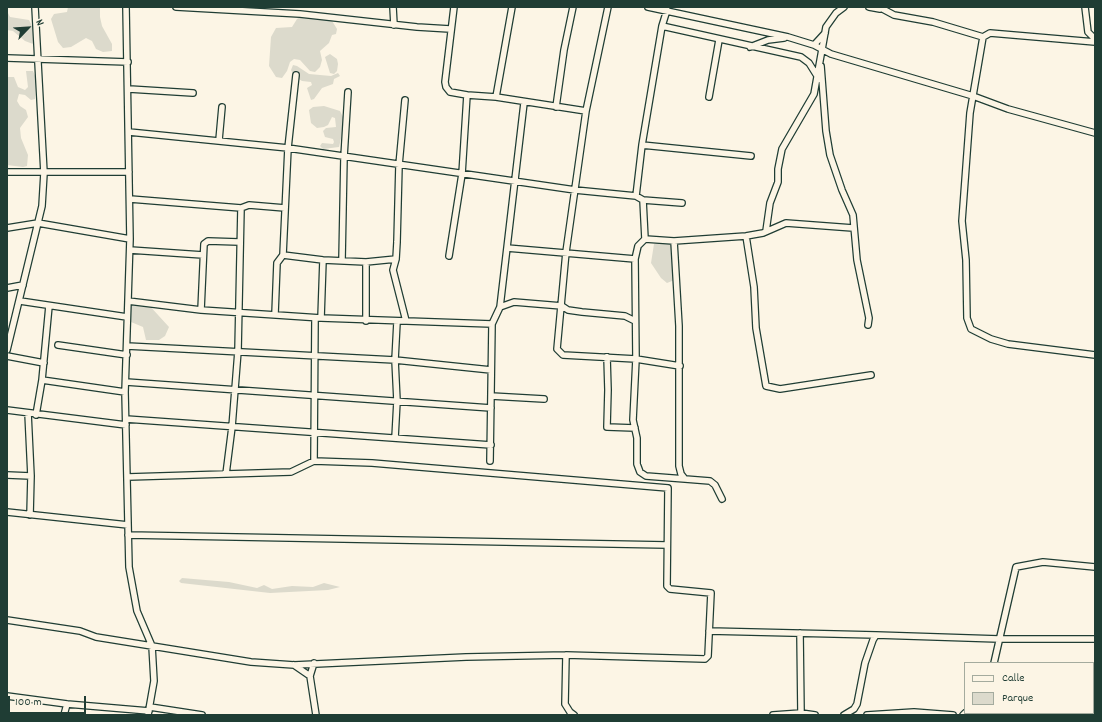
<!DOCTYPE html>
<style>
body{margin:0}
#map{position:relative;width:1102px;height:722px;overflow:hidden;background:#fcf5e5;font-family:Dekko,sans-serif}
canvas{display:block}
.frame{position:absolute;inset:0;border:8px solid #1f3d34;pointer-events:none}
.legend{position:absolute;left:964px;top:662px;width:130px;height:52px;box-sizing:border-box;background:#fcf5e5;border:1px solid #a4ab9e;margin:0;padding:5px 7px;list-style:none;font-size:12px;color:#1f3d34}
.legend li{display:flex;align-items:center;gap:8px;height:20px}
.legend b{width:20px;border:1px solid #a4ab9e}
.north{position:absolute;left:8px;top:8px;width:40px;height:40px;-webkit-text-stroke:3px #fcf5e5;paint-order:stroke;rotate:65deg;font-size:11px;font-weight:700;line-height:16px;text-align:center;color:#1f3d34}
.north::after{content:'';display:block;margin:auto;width:14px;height:18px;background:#1f3d34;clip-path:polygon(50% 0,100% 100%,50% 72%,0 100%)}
.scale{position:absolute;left:8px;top:696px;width:78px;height:18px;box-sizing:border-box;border:2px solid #1f3d34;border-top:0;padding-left:5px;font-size:12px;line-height:14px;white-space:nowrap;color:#1f3d34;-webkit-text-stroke:3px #fcf5e5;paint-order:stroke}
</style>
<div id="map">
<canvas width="1102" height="722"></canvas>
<div class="frame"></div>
<ul class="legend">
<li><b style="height:5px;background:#fcf5e5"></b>Calle</li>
<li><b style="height:11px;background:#dcdacc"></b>Parque</li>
</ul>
<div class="north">N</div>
<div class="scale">100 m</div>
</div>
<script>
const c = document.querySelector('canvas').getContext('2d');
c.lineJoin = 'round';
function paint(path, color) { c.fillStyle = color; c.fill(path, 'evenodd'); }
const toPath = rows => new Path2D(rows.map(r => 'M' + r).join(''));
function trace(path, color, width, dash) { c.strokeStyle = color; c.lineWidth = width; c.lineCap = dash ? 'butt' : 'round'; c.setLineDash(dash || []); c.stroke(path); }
paint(toPath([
 [68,7,100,7,100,17,102,26,112,44,112,51,103,52,96,49,92,41,86,38,71,47,63,48,58,42,51,19,54,14,67,12],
 [7,11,10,17,29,20,35,32,33,44,25,41,13,31,7,30],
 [306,14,329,16,337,29,336,34,332,35,329,43,320,51,322,60,320,67,315,72,310,71,300,60,294,59,290,62,287,71,282,78,276,77,269,66,271,37,276,28,292,27,297,19],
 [330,54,337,59,338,64,337,71,334,74,330,73,325,57],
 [293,65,297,66,309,74,331,76,338,73,340,76,334,79,333,84,322,88,314,99,311,100,307,88,312,85,311,82,302,81,294,76,291,70],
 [26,71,33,71,36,78,35,99,31,100,25,95,19,94,17,101,20,106,26,110,28,117,20,128,21,138,28,155,27,166,23,167,7,165,7,77,14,77,18,87,25,90,28,87],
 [324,106,340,111,343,117,344,125,339,147,323,149,320,146,322,143,333,144,334,142,333,139,325,137,323,131,326,128,336,127,335,118,332,117,328,125,324,127,317,128,311,123,309,110,313,107],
 [668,242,675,243,677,279,667,283,661,278,651,263,654,244],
 [139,303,148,304,169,327,165,336,159,340,146,340,143,327,131,322,129,313,131,306],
 [182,578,229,582,257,588,264,585,272,589,292,586,313,587,324,583,340,587,328,590,270,593,181,583,179,581]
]), '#dcdacc');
const minor = toPath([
 [126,7,130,239,125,392,129,567,137,611,152,646,251,662,294,665,466,657,566,655,565,704,570,712,574,715],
 [176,7,300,14,417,27,450,29],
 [393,7,394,25],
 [454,7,445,82,446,87,450,92,467,95],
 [608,7,586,111,566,252,557,349,563,355,636,359,680,366],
 [648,7,788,37,814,45,825,33],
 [869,7,880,9],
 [879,7,894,15,933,22,983,37],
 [1085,7,1088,32,1095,39],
 [662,26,801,57,809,63,819,79],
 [1095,42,990,33,983,37,970,113,962,221,966,260,967,318,971,329,991,339,1008,344,1095,355],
 [814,45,831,54,973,96,1008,109,1095,133],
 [750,47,768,40,784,38],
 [7,58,128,62],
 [821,66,826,131,830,155,842,190,853,215,857,260,869,318,868,325],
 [129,89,193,93],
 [496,97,512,7],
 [709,97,719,40],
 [405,100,399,165,397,242,396,259,393,270,406,321],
 [556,107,564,50,573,7],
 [129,132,288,148,575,190,636,196,643,200,682,203],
 [219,140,222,107],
 [642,145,751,156],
 [7,172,129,172],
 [636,196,642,145,662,26,667,10],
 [130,199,241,208,249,205,285,208],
 [643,200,645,239],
 [7,228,38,223,130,239],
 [766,231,770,203,778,182,778,169,782,149,814,94,826,27,836,13,844,7],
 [746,236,754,287,756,328,766,386,780,389,871,375],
 [674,241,679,326,679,466,681,474,685,479,710,481,715,485,722,499],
 [507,248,635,259],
 [130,250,203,255],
 [283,255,288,148,296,75],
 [449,256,462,174,467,95,496,97,586,111],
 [342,260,344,157,348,92],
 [7,288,23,285],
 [20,301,127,317],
 [128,301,201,310,321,318,492,324],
 [500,307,514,302,562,306,568,310,582,312,625,316,635,321],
 [201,310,204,244,208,241,239,242],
 [275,314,277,263,283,255,323,260,366,262,396,259],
 [321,318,323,260],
 [366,321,366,262],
 [58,345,127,355],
 [127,346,395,360,491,370],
 [7,350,42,206,44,173,35,7],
 [7,356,44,363],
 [607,357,608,390,607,427,635,428],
 [42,380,125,392],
 [126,382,491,408],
 [491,396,544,399],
 [7,410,126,425],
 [28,413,31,476,30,515],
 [36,415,42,380,49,306],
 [126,419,491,445],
 [395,438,397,401,395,360,397,322],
 [314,461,315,318],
 [490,461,492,324,500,307,524,103],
 [226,474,232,427,238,351,241,208],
 [7,475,31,476],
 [128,477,291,472,314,461,372,463,668,488,667,586,670,589,711,593,708,656,705,659,566,655],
 [685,479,646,476,640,472,637,464,637,438,633,420,636,359,635,259,638,246,645,239,674,241,746,236,763,233,786,223,853,228],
 [7,512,128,525],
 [128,535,667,545],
 [7,620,80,631,96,637,152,646,154,681,148,715],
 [709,631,876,635],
 [800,633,801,713],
 [314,663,310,676,316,715],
 [994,663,1016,567,1043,562,1095,567],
 [294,665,310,676],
 [7,696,67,704,149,711],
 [1093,698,1095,698],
 [150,707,202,715],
 [64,715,67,704],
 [773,715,801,713,815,715],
 [844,715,854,709,857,704,865,663,873,640,876,635,999,639,1095,639],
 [867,715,914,712,953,715],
 [963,715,965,713]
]);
trace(minor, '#1f3d34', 8);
trace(minor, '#fcf5e5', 5.5);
</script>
